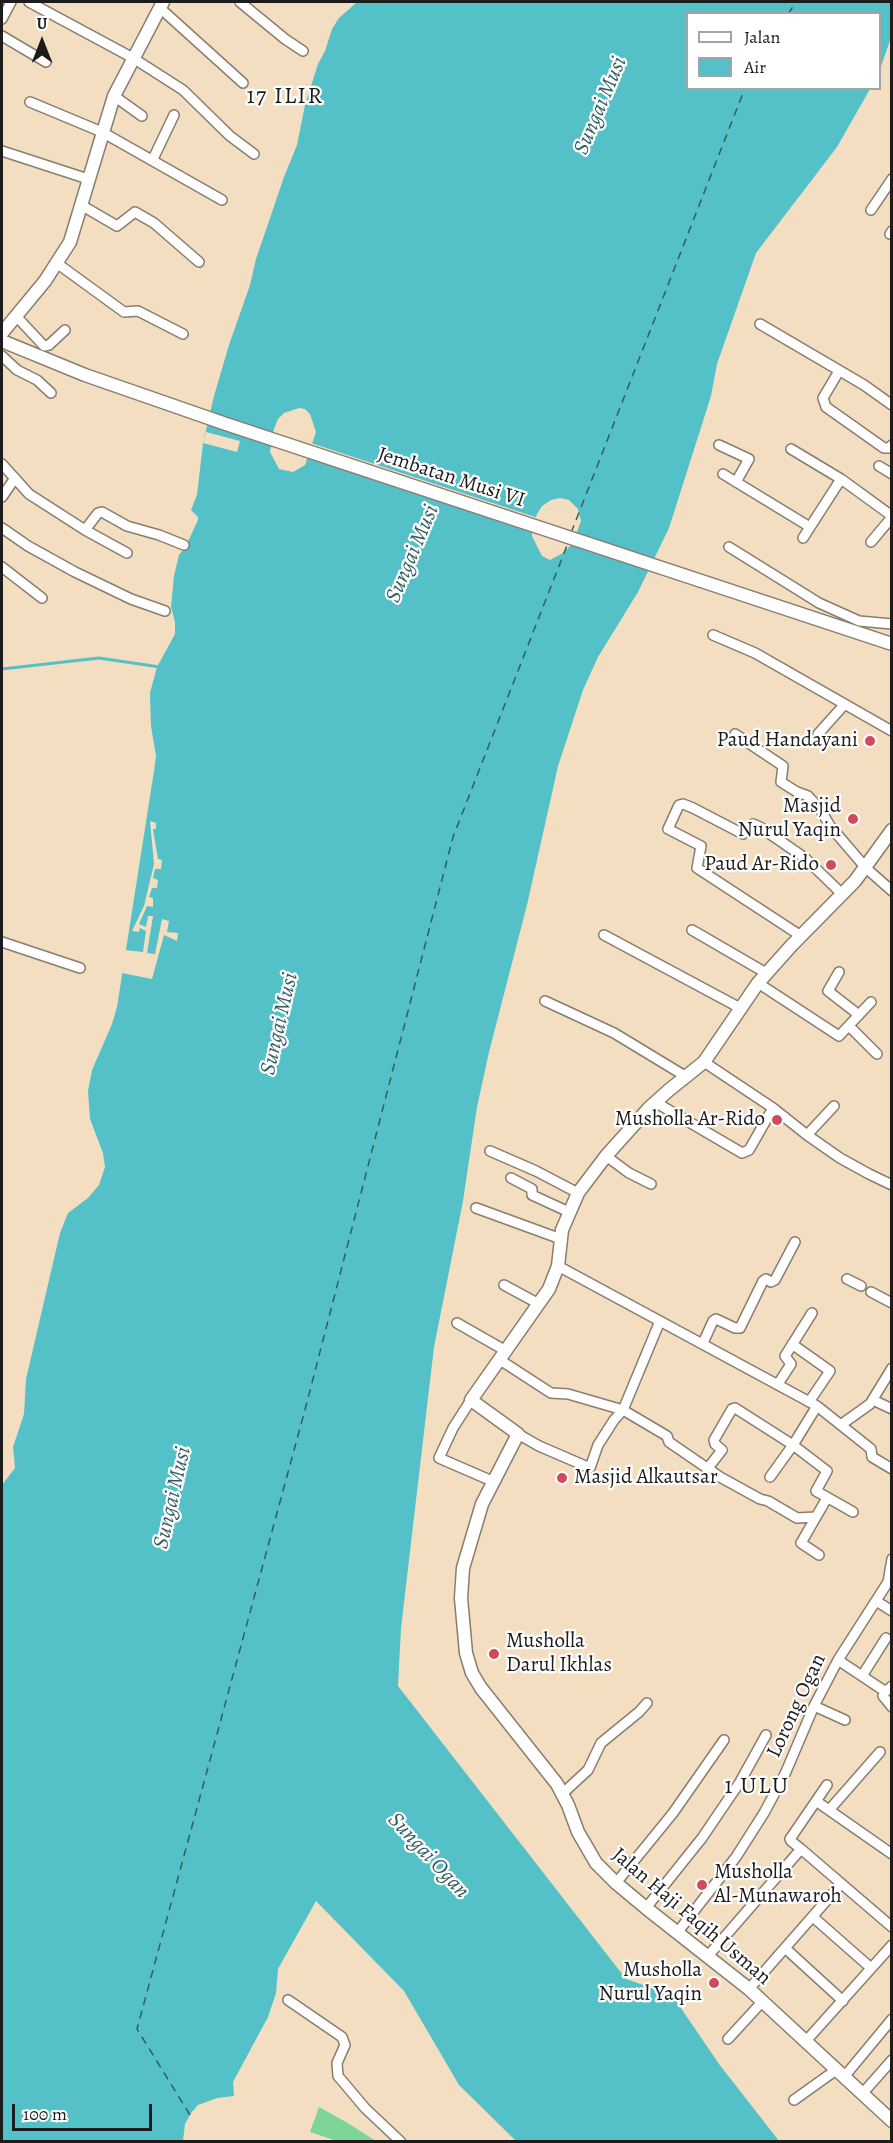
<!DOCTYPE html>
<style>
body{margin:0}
#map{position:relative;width:893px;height:2143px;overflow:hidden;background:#f4dec1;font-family:Alegreya,serif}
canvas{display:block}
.frame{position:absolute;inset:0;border:3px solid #1c1c1c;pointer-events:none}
.legend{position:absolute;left:686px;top:12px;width:195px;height:78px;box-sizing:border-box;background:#fff;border:2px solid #a4a4a4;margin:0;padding:8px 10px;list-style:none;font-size:18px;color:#1c1c1c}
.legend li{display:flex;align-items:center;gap:12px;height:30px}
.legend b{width:30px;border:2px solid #a4a4a4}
.north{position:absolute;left:12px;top:12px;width:60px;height:60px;-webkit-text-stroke:4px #fff;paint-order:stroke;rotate:0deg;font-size:16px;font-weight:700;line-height:24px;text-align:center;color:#1c1c1c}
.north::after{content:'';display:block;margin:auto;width:21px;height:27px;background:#1c1c1c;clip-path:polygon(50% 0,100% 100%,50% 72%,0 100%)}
.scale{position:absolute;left:12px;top:2104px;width:140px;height:27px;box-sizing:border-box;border:3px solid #1c1c1c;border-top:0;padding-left:8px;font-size:18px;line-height:21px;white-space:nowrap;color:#1c1c1c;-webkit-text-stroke:4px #fff;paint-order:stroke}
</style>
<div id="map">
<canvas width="893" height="2143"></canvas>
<div class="frame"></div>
<ul class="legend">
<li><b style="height:8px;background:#fff"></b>Jalan</li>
<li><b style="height:16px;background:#53c1c7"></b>Air</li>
</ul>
<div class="north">U</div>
<div class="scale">100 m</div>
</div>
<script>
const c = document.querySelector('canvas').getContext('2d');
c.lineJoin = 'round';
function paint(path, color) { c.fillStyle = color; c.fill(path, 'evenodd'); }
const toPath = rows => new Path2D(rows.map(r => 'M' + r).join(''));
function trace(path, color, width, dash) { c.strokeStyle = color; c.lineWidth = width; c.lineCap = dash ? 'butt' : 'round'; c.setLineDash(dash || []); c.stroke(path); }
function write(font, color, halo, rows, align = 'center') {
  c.font = font + ' Alegreya,serif'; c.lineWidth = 4.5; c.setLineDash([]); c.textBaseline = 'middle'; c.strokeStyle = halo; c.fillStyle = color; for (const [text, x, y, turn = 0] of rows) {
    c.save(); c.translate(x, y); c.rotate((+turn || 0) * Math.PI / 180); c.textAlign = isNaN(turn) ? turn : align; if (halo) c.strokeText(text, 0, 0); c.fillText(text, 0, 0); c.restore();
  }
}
paint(toPath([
 [319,2107,346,2122,376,2141,337,2141,310,2132]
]), '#7ed59a');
paint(toPath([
 [357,2,891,2,891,38,880,69,880,14,688,14,688,88,870,89,837,147,756,253,717,364,711,396,669,528,638,592,598,657,583,690,558,766,527,905,489,1052,477,1107,463,1201,434,1347,401,1628,398,1686,626,1979,672,1995,719,2064,779,2141,516,2141,459,2085,404,1991,316,1901,278,1969,276,1993,268,2017,233,2082,234,2096,217,2098,198,2105,191,2113,185,2124,183,2141,2,2142,2,1485,15,1468,13,1447,24,1414,26,1379,60,1233,68,1213,88,1198,99,1185,105,1167,103,1153,90,1119,88,1091,92,1070,112,1024,117,1007,154,771,156,756,151,726,150,693,157,667,175,634,175,622,171,607,174,576,179,555,185,548,198,520,198,517,191,510,197,495,203,443,214,396,229,345,250,285,256,259,284,177,297,145,305,105,318,64,325,51,332,29,339,18],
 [299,408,305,409,310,414,316,432,305,465,293,472,279,469,270,452,274,429,278,419,284,413],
 [560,498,569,500,578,509,581,521,573,543,563,553,550,560,542,556,532,536,532,527,537,514,542,506,551,500]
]), '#53c1c7');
paint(toPath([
 [206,432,240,441,237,452,203,443],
 [311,443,538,518,535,533,305,457],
 [150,821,156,823,156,829,153,829,158,859,162,860,161,869,155,869,153,878,158,880,157,888,152,888,149,897,153,898,153,907,147,906,139,924,146,927,148,916,153,916,147,953,155,954,162,919,169,921,167,932,178,933,177,941,164,935,152,979,122,973,125,950,143,952,146,931,140,928,139,932,132,931,144,906,154,864]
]), '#f4dec1');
trace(toPath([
 [2,669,99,658,160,667]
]), '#53c1c7', 3);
trace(toPath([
 [788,14,796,2],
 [571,533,745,88],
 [190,2115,137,2029,306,1406,453,837,568,543]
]), '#325e60', 1.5, [8, 6]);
const street = toPath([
 [29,2,133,58,183,90,230,136,254,154],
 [240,2,285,39,303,51],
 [160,8,243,83],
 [2,19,11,2],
 [2,36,46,62],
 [114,96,142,116],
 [30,102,102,132,222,200],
 [2,151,88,179],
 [153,159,174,115],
 [81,205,117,226,135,212,154,223,199,262],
 [871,210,892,179],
 [890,234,892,231],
 [58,264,124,312,138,311,183,334],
 [16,316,44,346,49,345,65,330],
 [760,324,864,385,892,405],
 [2,356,17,370,37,380,51,393],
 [839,371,823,398,826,407,884,448,889,448,892,445],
 [719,445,749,459,736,482],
 [791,449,841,479,892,516],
 [2,464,29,494,85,530,98,513,102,512,127,526,159,535,184,545],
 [879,466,892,474],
 [723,474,810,527],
 [2,497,15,478],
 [2,528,28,546,75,572,131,599,165,611],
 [85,530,127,553],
 [803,538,841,479],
 [871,542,892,517],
 [729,547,819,603,859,621,892,624],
 [2,567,42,598],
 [713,635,755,653,892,731],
 [735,734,783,766,781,782,797,792,808,796,820,809,830,826,866,868,892,891],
 [818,734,844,705],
 [692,930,766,973],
 [604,935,742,1009],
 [801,936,697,868,701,846,668,829,679,805,683,804,693,808,743,834,753,824,760,827,805,858,842,894],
 [2,942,80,968],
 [839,972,828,991,859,1015],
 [758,983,839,1036,871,1002],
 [545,1001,614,1033,685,1076],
 [849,1026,877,1054],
 [704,1062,773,1108,807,1135,840,1158,869,1174,892,1185],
 [655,1102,742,1153,749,1150,773,1108],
 [807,1135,834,1106],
 [490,1151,536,1171,578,1193],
 [606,1156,629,1173,651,1184],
 [511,1178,532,1189,532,1195,569,1212],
 [476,1208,561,1239],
 [558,1266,817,1406,871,1449,872,1457,892,1469],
 [847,1279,861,1286],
 [504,1285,539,1304],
 [871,1292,892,1303],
 [660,1321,623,1410,667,1436,669,1442,720,1477,760,1499,768,1501,797,1518,815,1517],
 [457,1323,506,1351],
 [703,1343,713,1321,716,1319,735,1328,740,1328,763,1281,766,1279,771,1282,775,1280,795,1242],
 [792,1344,830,1371,809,1402],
 [500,1360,551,1393,568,1394,623,1410,614,1420,598,1445,590,1468,539,1446,518,1434],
 [778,1384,791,1364,785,1356,812,1313],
 [471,1400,453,1428,439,1458,492,1481],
 [873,1400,892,1409],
 [817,1406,793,1445,827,1471,816,1491,853,1512],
 [842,1424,870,1404,892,1368],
 [708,1468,722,1450,715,1444,714,1440,732,1409,735,1408,793,1445,770,1477],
 [819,1555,801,1543,827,1498],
 [876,1601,892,1611],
 [838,1660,883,1690,888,1690,892,1686],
 [862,1676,886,1638],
 [886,1690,883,1696,892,1707],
 [814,1706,845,1720],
 [562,1794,588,1770,601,1743,639,1712,647,1703],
 [816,1801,892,1854],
 [830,1809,880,1752],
 [801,1849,791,1841,790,1839,827,1785],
 [616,1883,673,1813,724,1740],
 [646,1908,702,1838,740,1782,766,1735],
 [813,1917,871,1968],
 [677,1933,736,1857,764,1813,785,1774,814,1706,838,1660,888,1582,892,1559],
 [785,1948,843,2001],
 [707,1957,801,1849,892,1927],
 [749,1989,841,1884],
 [288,2000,342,2037,345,2045,337,2063,338,2076,365,2108,401,2142],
 [728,2039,762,2002],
 [806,2041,892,1945],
 [844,2077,892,2019],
 [862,2094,892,2060],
 [794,2100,836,2070]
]);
const secondary = toPath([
 [2,333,45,281,70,242,114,96,163,2],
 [2,341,85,375,226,424,892,644],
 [892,830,855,881,791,946,758,983,704,1062,669,1090,649,1108,606,1156,578,1193,562,1230,558,1266,549,1289,471,1400,518,1434,482,1504,463,1568,461,1598,466,1653,472,1673,481,1688,557,1784,568,1805,578,1832,596,1863,616,1883,646,1908,749,1989,892,2121]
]);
trace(street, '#887d6e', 12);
trace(secondary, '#887d6e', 15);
trace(street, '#fff', 9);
trace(secondary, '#fff', 12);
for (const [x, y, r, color] of [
 [870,741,6,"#d1495b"],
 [853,819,6,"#d1495b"],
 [831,865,6,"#d1495b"],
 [777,1120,6,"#d1495b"],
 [562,1478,6,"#d1495b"],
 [494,1654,6,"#d1495b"],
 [702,1885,6,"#d1495b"],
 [714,1983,6,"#d1495b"]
]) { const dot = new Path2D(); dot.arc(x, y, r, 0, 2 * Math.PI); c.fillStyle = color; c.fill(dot); trace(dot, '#fff', 2); }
write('21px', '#1c1c1c', '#fff', [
 ["Jembatan Musi VI",451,478,18],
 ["Lorong Ogan",797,1706,-65],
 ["Jalan Haji Faqih Usman",691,1917,40]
]);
write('21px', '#1c1c1c', '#fff', [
 ["Paud Handayani",858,741],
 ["Masjid",841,807],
 ["Nurul Yaqin",841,831],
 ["Paud Ar-Rido",819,865],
 ["Musholla Ar-Rido",765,1120],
 ["Masjid Alkautsar",574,1478,"left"],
 ["Musholla",506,1642,"left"],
 ["Darul Ikhlas",506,1666,"left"],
 ["Musholla",714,1873,"left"],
 ["Al-Munawaroh",714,1897,"left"],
 ["Musholla",702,1971],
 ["Nurul Yaqin",702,1995]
], 'right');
write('italic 22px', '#325e60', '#fff', [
 ["Sungai Musi",601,106,-67],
 ["Sungai Musi",413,554,-67],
 ["Sungai Musi",280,1024,-77],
 ["Sungai Musi",173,1498,-77],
 ["Sungai Ogan",428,1856,47]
]);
c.letterSpacing = '1.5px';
write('24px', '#1c1c1c', '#fff', [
 ["17 ILIR",285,97],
 ["1 ULU",757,1787]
]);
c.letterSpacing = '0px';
</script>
